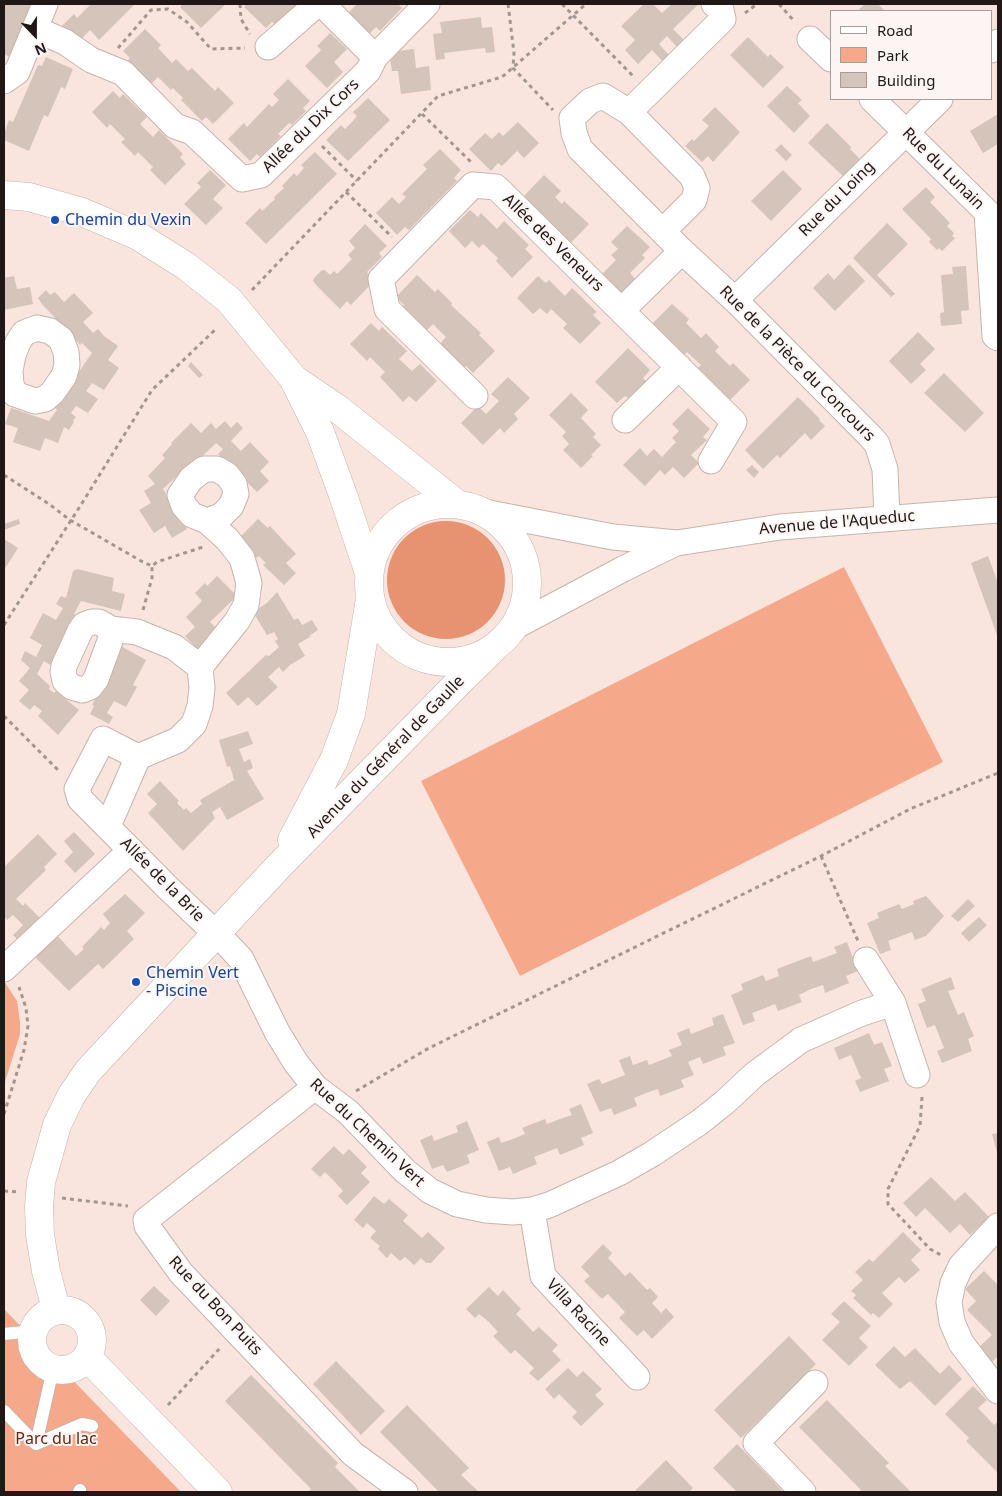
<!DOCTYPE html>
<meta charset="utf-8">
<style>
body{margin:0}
#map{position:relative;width:1002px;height:1496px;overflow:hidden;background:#f9e5de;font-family:"Noto Sans",sans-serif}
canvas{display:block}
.frame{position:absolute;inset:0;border:5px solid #1f1816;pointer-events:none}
.legend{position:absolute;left:830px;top:10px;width:162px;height:90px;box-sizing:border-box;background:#fdf5f3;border:1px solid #a49d9b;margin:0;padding:6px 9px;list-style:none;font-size:15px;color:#1f1816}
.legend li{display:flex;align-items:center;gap:10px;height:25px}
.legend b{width:25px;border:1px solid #a49d9b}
.north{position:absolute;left:10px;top:10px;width:50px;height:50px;-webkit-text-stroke:4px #fdf5f3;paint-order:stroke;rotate:158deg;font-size:14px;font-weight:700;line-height:20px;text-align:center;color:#1f1816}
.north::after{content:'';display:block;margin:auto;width:18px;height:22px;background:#1f1816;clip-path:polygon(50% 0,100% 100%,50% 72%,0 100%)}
</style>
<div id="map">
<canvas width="1002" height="1496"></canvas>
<div class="frame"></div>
<ul class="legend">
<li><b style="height:6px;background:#fff"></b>Road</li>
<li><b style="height:14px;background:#f6a88a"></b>Park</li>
<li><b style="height:14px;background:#d5c4ba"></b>Building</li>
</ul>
<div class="north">N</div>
</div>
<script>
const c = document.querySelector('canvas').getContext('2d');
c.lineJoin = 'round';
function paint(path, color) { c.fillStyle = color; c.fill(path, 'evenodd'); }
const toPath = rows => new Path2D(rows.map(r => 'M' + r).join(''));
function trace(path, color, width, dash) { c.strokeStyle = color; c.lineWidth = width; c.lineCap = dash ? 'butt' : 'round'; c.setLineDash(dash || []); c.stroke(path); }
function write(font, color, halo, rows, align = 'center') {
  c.font = font + ' "Noto Sans",sans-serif'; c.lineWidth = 4; c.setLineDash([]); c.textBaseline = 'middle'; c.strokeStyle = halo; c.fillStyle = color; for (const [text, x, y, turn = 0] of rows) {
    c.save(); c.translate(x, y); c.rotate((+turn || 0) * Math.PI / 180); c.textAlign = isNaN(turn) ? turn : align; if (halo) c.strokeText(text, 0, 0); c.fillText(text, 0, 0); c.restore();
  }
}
paint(toPath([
 [844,567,943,762,520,976,421,781],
 [4,981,17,1001,20,1022,20,1034,4,1085],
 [4,1309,181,1492,4,1492]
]), '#f6a88a');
paint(toPath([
 '387 580a59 59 0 1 1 118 0a59 59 0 1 1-118 0Z'
]), '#e79271');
paint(toPath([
 [4,4,36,4,12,58,4,54],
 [91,4,135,4,99,40,90,30,77,43,61,27,74,14,77,18],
 [183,4,226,4,201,28,180,7],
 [246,4,297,4,276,25,272,22,266,28,244,7],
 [357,4,398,4,402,8,380,31,376,27,369,34,348,13],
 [644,4,653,4,662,13,672,4,699,4,673,29,685,41,678,48,667,36,659,44,670,56,663,62,652,50,638,64,625,50,635,40,621,26],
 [865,4,878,4,885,11,857,11],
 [481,17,482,28,492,27,495,52,486,53,485,48,444,53,445,59,436,60,433,34,442,33,440,22],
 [145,29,161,45,158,48,172,63,176,59,188,71,192,68,215,91,218,87,234,103,213,124,206,117,202,121,181,100,183,98,173,88,171,90,158,77,150,85,127,61,130,58,123,51],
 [330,33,347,49,334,62,343,72,327,88,305,66,321,50,317,46],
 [748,37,768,57,770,54,784,67,763,88,730,55],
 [414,49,416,68,429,66,431,90,401,94,398,71,392,71,389,52],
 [46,57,73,69,65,89,61,87,48,117,44,115,29,151,4,140,4,133,9,120,13,122,38,65,42,66],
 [288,79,310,101,303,108,306,111,292,125,289,123,278,134,281,136,260,157,257,154,250,161,228,139,244,123,247,127,269,104,272,107,279,100,273,94],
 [787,86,802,100,798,103,810,116,794,133,767,106],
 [113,91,120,98,123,94,147,117,140,124,153,137,159,130,183,154,180,157,186,164,165,185,150,170,153,167,138,152,135,156,121,142,125,139,110,124,107,128,92,112],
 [368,98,390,120,348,161,326,140,341,125,345,129,351,123,357,116,353,112],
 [715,107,740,132,713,162,708,156,702,162,685,146,692,139,694,141,709,126,702,120],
 [998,114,998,144,983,153,970,131],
 [518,122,539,143,524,158,517,151,502,166,498,163,491,171,469,149,485,133,492,139,499,132,503,136],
 [827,123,851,147,850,149,864,163,847,180,808,143],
 [781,144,792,155,786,161,775,150],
 [440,149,461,170,454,178,457,181,409,230,405,227,397,235,376,213,392,197,399,204,406,197,402,194,427,169,423,165],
 [315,152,337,174,266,244,245,223,260,208,262,211,275,199,274,197,284,188,282,186,294,173,297,176,304,168,301,165],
 [210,170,226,185,213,199,223,208,206,225,184,204,201,187,197,183],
 [783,170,802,189,771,221,751,201],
 [544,175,561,191,555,197,562,204,564,201,589,224,568,246,528,207,531,204,524,196],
 [926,187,935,197,930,202,950,223,947,226,954,233,952,236,955,238,942,251,939,248,937,250,929,242,931,239,902,209],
 [470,210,478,217,481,213,497,229,504,221,529,245,525,249,533,257,512,278,496,261,498,258,483,244,479,248,472,241,465,248,449,231],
 [887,223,908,244,877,275,895,294,891,297,853,258],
 [365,224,387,246,379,253,382,257,367,272,375,280,351,305,347,301,340,309,318,287,313,281,314,278,322,270,325,270,330,275,334,271,337,274,352,259,348,255,355,248,349,241],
 [627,226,650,247,642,255,645,258,630,273,638,282,621,299,599,277,616,260,611,255,618,249,611,242],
 [849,264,865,281,835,311,813,288,828,273,834,280],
 [966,266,969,310,961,311,962,324,941,326,940,313,944,312,941,275,953,274,952,267],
 [417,275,435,292,438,289,452,303,451,305,481,333,479,335,495,351,473,373,466,366,463,369,439,345,446,337,433,324,425,332,401,308,404,305,396,297],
 [14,276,17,289,30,287,33,304,4,310,4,278],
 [538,276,546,283,549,280,565,296,572,288,597,312,593,315,601,323,580,344,563,328,567,324,551,309,547,314,540,308,533,314,517,298],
 [46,290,50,295,55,292,64,302,74,293,93,313,83,322,93,333,98,329,104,336,118,346,108,360,119,368,104,390,92,383,86,391,98,399,88,413,76,406,71,413,76,417,73,421,74,422,69,430,64,427,58,443,45,438,40,451,13,442,18,428,5,424,11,408,49,421,57,410,54,407,92,353,82,343,80,345,42,304,38,298],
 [672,304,689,319,686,323,701,338,706,333,719,347,715,351,730,366,733,363,750,380,729,401,693,373,701,365,687,352,680,360,651,325],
 [371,323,379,331,382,327,407,351,399,359,412,371,420,364,437,381,416,402,409,396,403,402,380,377,385,372,370,357,367,361,350,344],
 [918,332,935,349,920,364,926,370,911,384,889,361],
 [628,348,650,370,643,378,646,381,637,390,628,398,625,396,617,403,595,382],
 [191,362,203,375,199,378,188,366],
 [944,373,984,413,965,432,924,393],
 [508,377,530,398,514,414,518,419,504,433,500,428,483,445,461,423,478,406,486,414,499,401,491,394],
 [571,393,588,410,581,418,596,434,593,437,601,445,591,455,593,456,581,468,563,450,569,444,562,436,566,432,549,415],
 [798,397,820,419,819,420,825,426,811,440,805,433,780,458,777,455,763,469,745,450],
 [688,408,710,429,703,437,707,440,691,455,699,463,684,478,673,467,665,475,660,470,645,486,623,465,640,448,647,456,654,449,662,457,676,442,672,438,679,431,672,424],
 [225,421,231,428,237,422,243,428,231,441,241,451,250,442,269,462,260,471,269,481,257,492,218,454,223,449,216,443,183,475,180,473,163,489,187,529,172,538,165,526,154,533,139,510,151,503,144,491,155,484,148,476,165,458,162,455,172,444,171,443,191,423,201,433,211,423,216,429],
 [752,465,759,472,754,478,746,470],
 [19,519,20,524,4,530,4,524],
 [258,519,268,528,270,526,296,554,286,563,296,573,284,585,263,565,266,563,259,556,257,558,238,539],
 [4,539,18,548,4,570],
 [988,556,998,583,998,638,971,563],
 [77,569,114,578,112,591,125,594,121,611,81,601,74,614,77,616,50,665,44,661,37,674,50,686,49,689,54,693,56,691,79,710,58,735,38,716,42,711,34,705,30,710,19,701,29,690,19,681,30,668,21,660,25,651,36,657,42,645,30,638,43,613,56,620,63,608,56,604,61,596,66,598,73,571],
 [217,576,237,596,210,622,217,629,197,649,185,636,195,627,186,617,202,601,195,593,205,583,207,586],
 [277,592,294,620,298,618,302,625,312,620,318,630,309,636,310,637,298,644,305,656,290,665,283,672,279,667,268,677,278,687,257,706,248,697,238,706,226,693,266,655,269,656,279,647,275,641,278,639,274,632,267,635,253,612,267,603],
 [119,645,146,660,133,685,137,687,126,707,114,701,107,713,113,717,109,724,90,714,94,706,92,705,105,681,107,682,112,674,106,670],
 [248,731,253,744,239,749,244,762,250,759,253,768,247,771,264,799,227,820,220,807,212,812,215,818,183,851,148,813,157,804,147,794,160,781,179,801,177,803,184,810,186,808,191,813,202,804,200,800,234,780,230,766,227,767,219,740],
 [74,832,95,854,75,873,64,861,73,852,64,841],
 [38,834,57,854,44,867,46,870,16,899,23,906,25,903,45,923,23,945,13,935,23,925,13,915,7,920,4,916,5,909,4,907,4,867],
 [125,894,145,913,127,931,134,939,103,969,98,964,69,991,30,952,52,930,76,956,84,949,82,947,101,927,104,930,110,923,103,914],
 [926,896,944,916,926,936,915,940,912,932,888,941,891,950,880,954,867,923,879,918,877,913,899,904,902,909,914,904,913,901],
 [968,899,975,906,958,922,951,916],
 [979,917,987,925,969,942,961,933],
 [847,942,858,971,846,976,849,983,825,993,823,985,811,989,799,995,802,1002,778,1011,775,1004,763,1009,752,1013,755,1021,743,1025,731,995,743,990,741,984,763,975,766,981,779,976,777,969,811,956,813,962,837,953,834,947],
 [951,977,955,989,948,991,958,1015,964,1012,969,1025,974,1036,968,1039,972,1051,942,1063,937,1051,944,1048,935,1025,927,1028,918,1004,926,1001,921,989],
 [723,1014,735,1043,723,1047,726,1055,703,1064,700,1057,688,1062,694,1075,681,1080,684,1087,660,1096,658,1089,646,1093,634,1098,637,1106,614,1115,611,1108,600,1112,587,1084,599,1079,602,1084,625,1075,619,1060,630,1056,633,1065,647,1060,649,1065,672,1056,669,1050,682,1045,677,1033,689,1028,691,1034,714,1025,712,1018],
 [869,1033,874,1045,882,1042,892,1066,884,1069,889,1081,860,1092,855,1081,861,1078,851,1055,839,1060,834,1048],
 [581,1104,593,1133,581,1138,584,1145,560,1155,557,1148,534,1157,537,1164,513,1174,510,1167,499,1171,487,1142,499,1137,501,1143,513,1139,525,1134,522,1128,545,1119,547,1124,560,1119,572,1115,569,1109],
 [467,1121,479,1150,467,1155,470,1163,447,1172,443,1165,432,1169,420,1140,432,1135,434,1141,458,1132,456,1126],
 [998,1133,998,1156,992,1134],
 [334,1146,343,1155,349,1149,367,1167,361,1173,370,1182,347,1205,338,1196,343,1191,334,1181,325,1172,320,1177,311,1169],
 [931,1177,955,1201,965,1192,989,1217,970,1235,960,1224,950,1233,925,1208,916,1217,903,1203],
 [374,1196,384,1204,389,1199,408,1215,403,1221,422,1238,428,1232,445,1248,431,1263,426,1263,421,1258,414,1265,405,1257,400,1261,391,1253,387,1258,378,1249,380,1246,370,1238,376,1231,367,1223,363,1228,354,1220],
 [903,1232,921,1250,911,1260,920,1270,905,1283,899,1277,882,1293,893,1304,879,1318,873,1313,871,1315,853,1298,856,1295,851,1291,863,1280,855,1272,869,1259,873,1262],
 [603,1244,612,1253,608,1258,625,1276,630,1272,647,1290,650,1288,658,1297,652,1303,661,1313,666,1308,674,1317,652,1339,644,1330,637,1336,619,1318,625,1312,608,1294,602,1299,584,1281,590,1276,581,1267],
 [984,1271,998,1285,998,1356,992,1362,978,1348,992,1335,967,1310,976,1301,965,1289],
 [154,1286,170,1301,156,1316,140,1300],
 [489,1287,498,1296,503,1290,521,1309,516,1314,525,1323,533,1332,539,1327,558,1345,552,1351,561,1360,538,1381,529,1373,534,1368,515,1350,511,1354,493,1336,498,1332,489,1322,479,1314,475,1318,466,1309],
 [844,1301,871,1326,859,1338,868,1347,849,1366,822,1340,840,1322,831,1314],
 [789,1336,816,1364,741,1438,714,1410],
 [894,1346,905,1357,915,1348,940,1374,949,1365,962,1379,935,1406,910,1381,900,1389,875,1365],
 [336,1361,385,1411,361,1435,313,1384],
 [568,1368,577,1377,583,1371,602,1389,595,1395,604,1404,581,1426,572,1417,577,1412,559,1394,554,1399,545,1389],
 [251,1375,338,1463,335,1467,360,1492,308,1492,311,1489,225,1401],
 [973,1386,987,1400,978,1408,994,1425,998,1421,998,1470,997,1472,966,1441,969,1438,945,1414],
 [827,1400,889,1463,885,1466,910,1491,908,1492,858,1492,861,1490,799,1427],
 [407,1405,469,1468,461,1475,479,1492,439,1492,380,1432],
 [737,1444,774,1482,783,1492,737,1492,713,1468],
 [666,1460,693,1488,689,1492,634,1492]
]), '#d5c4ba');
const lane = toPath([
 [4,1334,33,1331],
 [4,1411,36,1444],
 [36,1444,53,1369],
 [36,1444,82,1424,92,1426],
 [79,1492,80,1490]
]);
const street = toPath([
 [322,4,375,57],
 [35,29,65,42,91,60,123,73,175,126,192,132,242,179,261,175,368,71,375,57,427,4],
 [810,39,831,59],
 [268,47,317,4],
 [991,50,998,42],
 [4,81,17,72,45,4],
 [872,99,987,212,995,336,998,338],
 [629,112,723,19,721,10,714,4],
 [663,231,694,200,697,188,692,176,629,112,603,96,590,101,572,118,574,133,580,149,682,251,735,300,871,437,877,444,885,469,887,518],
 [735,300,940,99],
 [622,310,682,251],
 [37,328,50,331,61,339,66,352,67,365,64,376,52,393,45,399,35,401,15,394,11,384,10,371,13,355,18,342,24,333,37,328],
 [475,396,387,309,381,279,473,185,496,187,734,422,711,461],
 [625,420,679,367],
 [204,469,217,469,227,475,234,484,236,494,231,506,221,516,207,521,192,515,184,506,180,495,191,479,204,469],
 [484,512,613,537,677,543,780,527,998,510],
 [514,627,623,569,676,543],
 [111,629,110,641,96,679,90,687,82,690,72,687,65,681,63,671,64,666,80,631,84,625,92,622,99,622,111,629,137,632,174,647,200,667],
 [138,757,178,740,194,724,200,706,202,688,200,667,237,621,246,605,249,583,242,558,227,539,207,521],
 [108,826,138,757,103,739,77,789,80,799,168,888,227,944,241,959,277,1032,296,1063,315,1087,348,1112,405,1171,430,1191,457,1204,486,1210,513,1212,532,1210,549,1205,619,1173,652,1154,700,1122,725,1102,755,1074,801,1040,862,1013,893,1003],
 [866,960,893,1003,917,1075],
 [4,969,131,850],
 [315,1087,146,1220,147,1226,181,1273,353,1454,405,1492],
 [532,1210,543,1276,637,1377],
 [998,1226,961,1266,953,1283,949,1302,952,1322,961,1343,998,1391],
 [803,1492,756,1443,815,1383]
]);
const secondary = toPath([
 [4,195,29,197,82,212,138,236,186,266,229,300,293,378,320,432,343,495,369,573],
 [294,379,338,409,457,504],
 '369 583a79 79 0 1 1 158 0a79 79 0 1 1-158 0Z',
 [292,840,334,760,351,714,370,599],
 [56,1309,46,1271,40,1235,39,1207,41,1182,57,1125,71,1096,88,1071,278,867,460,681,494,648],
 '32 1340a30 30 0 1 1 60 0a30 30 0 1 1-60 0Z',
 [87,1357,218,1492]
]);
trace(lane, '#c6b4ad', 14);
trace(street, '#c6b4ad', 27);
trace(secondary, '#c6b4ad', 29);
trace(toPath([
 [240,4,241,19,250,34],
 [508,4,514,53,513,68,553,110],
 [562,4,633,76],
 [779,4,795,22],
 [745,13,757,4],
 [118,48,151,10,168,9,187,22,211,49,245,48],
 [422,114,471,162],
 [322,146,357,181],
 [346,192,392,237],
 [252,290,438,96,502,77,586,4],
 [4,475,49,504,70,520,141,561,152,566,157,562,203,547],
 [143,610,152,578,152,566],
 [4,625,84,500,152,390,217,328],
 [4,716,60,772],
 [821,856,858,941],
 [356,1091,429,1048,821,856,910,809,998,773],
 [922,1097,920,1126,888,1189,888,1204,930,1249,941,1255],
 [4,1114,24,1050,28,1026,26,1008,19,987],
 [4,1191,18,1192],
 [62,1198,128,1206],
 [168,1405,221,1347]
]), '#a49590', 3, [4, 4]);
trace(lane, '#fff', 12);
trace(street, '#fff', 25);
trace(secondary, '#fff', 28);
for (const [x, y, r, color] of [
 [55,220,5,"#1a4fb4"],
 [136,982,5,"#1a4fb4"]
]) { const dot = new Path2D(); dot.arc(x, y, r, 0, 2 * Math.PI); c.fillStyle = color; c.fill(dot); trace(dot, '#fdf5f3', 2); }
write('16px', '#1f1816', '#fdf5f3', [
 ["Allée du Dix Cors",311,126,-44],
 ["Rue du Lunain",943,169,45],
 ["Rue du Loing",837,199,-45],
 ["Allée des Veneurs",553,243,44],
 ["Rue de la Pièce du Concours",797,364,45],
 ["Avenue de l'Aqueduc",837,523,-5],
 ["Avenue du Général de Gaulle",386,757,-46],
 ["Allée de la Brie",162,880,45],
 ["Rue du Chemin Vert",367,1133,43],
 ["Rue du Bon Puits",215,1306,47],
 ["Villa Racine",578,1313,47]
]);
write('16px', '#164399', '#fdf5f3', [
 ["Chemin du Vexin",65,220],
 ["Chemin Vert",146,973],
 ["- Piscine",146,991]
], 'left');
write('16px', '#5d2711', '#fdf5f3', [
 ["Parc du lac",56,1439]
]);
</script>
